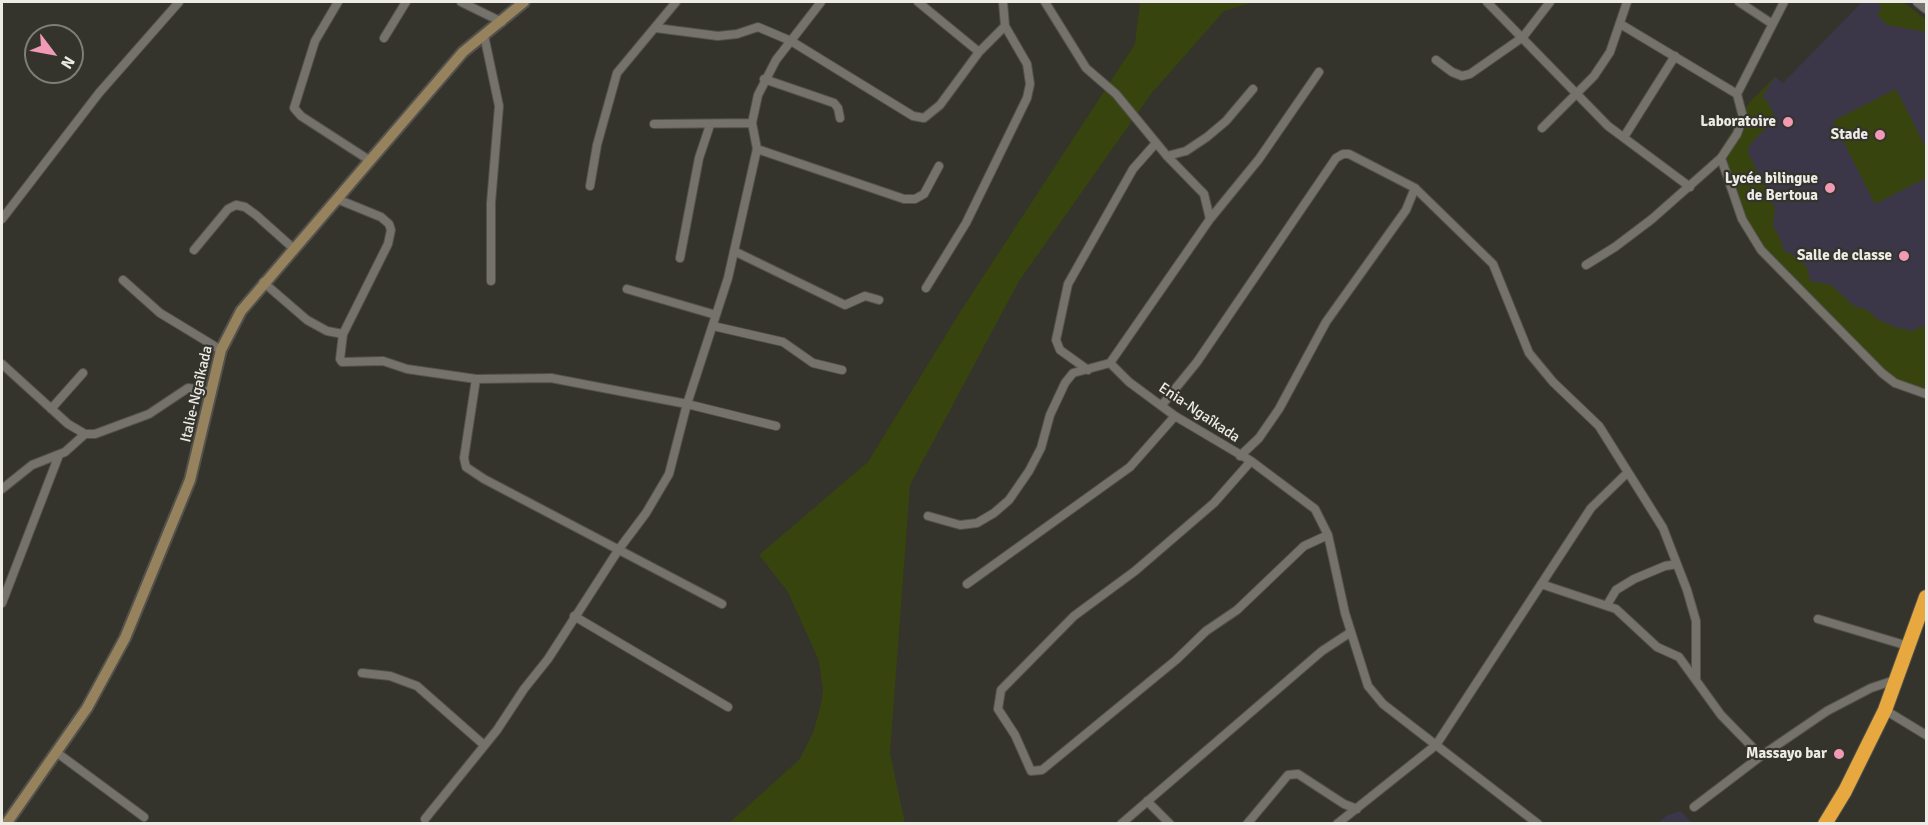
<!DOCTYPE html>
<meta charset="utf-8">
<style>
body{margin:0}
#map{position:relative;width:1928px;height:825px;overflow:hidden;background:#34332c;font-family:Signika,sans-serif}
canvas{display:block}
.frame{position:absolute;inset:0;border:3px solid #ecebe6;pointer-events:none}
.north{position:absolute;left:24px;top:24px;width:60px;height:60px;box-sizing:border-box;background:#34332c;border:2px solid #7e7d76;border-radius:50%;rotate:122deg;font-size:16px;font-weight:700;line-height:24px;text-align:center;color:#ecebe6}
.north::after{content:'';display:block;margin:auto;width:21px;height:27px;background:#f09ab5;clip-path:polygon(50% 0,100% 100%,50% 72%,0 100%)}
</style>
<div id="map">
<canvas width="1928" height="825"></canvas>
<div class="frame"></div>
<div class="north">N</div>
</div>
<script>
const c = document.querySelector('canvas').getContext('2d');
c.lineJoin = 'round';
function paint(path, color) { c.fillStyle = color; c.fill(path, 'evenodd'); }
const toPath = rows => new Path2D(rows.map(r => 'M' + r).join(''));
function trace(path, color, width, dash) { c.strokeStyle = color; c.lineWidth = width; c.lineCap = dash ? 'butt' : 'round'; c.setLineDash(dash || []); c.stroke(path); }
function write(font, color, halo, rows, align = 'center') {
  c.font = font + ' Signika,sans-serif'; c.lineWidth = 4.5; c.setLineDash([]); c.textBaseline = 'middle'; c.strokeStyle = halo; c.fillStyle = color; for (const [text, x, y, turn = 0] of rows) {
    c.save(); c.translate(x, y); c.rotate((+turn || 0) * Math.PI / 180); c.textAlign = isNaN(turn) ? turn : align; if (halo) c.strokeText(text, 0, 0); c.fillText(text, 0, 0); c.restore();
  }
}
paint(toPath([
 [1862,2,1903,2,1926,20,1926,389,1875,360,1812,302,1719,152,1749,103,1775,77,1783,83],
 [1680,811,1692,823,1658,823,1666,816]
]), '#3c3748');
paint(toPath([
 [1140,2,1253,2,1224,11,1151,94,1019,281,910,485,890,753,905,823,728,824,800,759,813,733,821,704,823,690,819,661,788,592,759,555,868,462,960,312,1135,44],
 [1877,2,1903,2,1926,20,1926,32,1888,25,1877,15,1882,8],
 [1775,77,1762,97,1768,102,1774,115,1770,124,1750,144,1748,152,1775,208,1773,226,1782,242,1783,250,1799,258,1808,269,1810,281,1831,285,1854,306,1867,310,1879,320,1897,328,1915,331,1916,328,1926,326,1926,389,1921,390,1895,382,1761,248,1744,222,1719,152,1749,103],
 [1896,89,1926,148,1926,178,1875,204,1833,121]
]), '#38440e');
const street = toPath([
 [338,2,315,41,294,108,301,116,369,160],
 [461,2,502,22],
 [918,2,979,52],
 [1045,2,1086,68,1116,94,1167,156,1204,194,1210,219,1110,363,1129,382,1175,416,1251,461,1315,509,1328,535,1345,613,1368,686,1383,704,1538,824],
 [1487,2,1608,126,1690,187],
 [1739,2,1771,23],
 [1917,2,1926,9],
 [1622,25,1737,94],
 [656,28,718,36,737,34,758,27,791,41,913,116,924,118,940,105,979,52,1005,26],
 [484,35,499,106,491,203,491,281],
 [384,38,406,2],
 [1436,60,1452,72,1462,76,1470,74,1523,37,1550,2],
 [764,79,834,103,838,108,840,118],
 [654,124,752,123],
 [1542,128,1594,76,1610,52,1627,2],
 [1624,137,1675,56],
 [757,149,904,199,915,199,924,194,939,166],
 [1167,156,1186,151,1207,137,1226,121,1253,89],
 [1721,158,1742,219,1761,250,1882,373,1895,383,1926,394],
 [590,186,597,145,617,73,676,2],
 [337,199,381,217,389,224,391,230,388,244,343,334,340,359,342,362,383,361,407,369,476,379,551,378,687,404,776,426],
 [2,219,99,93,179,2],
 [1210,219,1259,159,1319,72],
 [194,250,228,209,236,205,245,207,256,215,293,248],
 [734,251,845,305,865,296,879,300],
 [680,258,699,158,710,125],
 [1586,265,1615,247,1652,219,1721,158,1737,134,1743,117,1737,94,1784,2],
 [123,280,160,313,221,350],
 [263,282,307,320,327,331,343,334],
 [926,288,966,223,1027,98,1030,84,1027,64,1005,26,1003,2],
 [627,289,716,315],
 [713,326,783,342,813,363,842,370],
 [2,364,68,424,85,434,95,434,149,414,188,388,211,392],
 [1088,370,1060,350,1056,340,1068,284,1133,169,1156,143],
 [476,379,464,458,466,467,484,479,722,604],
 [1162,405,1197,362,1336,158,1343,154,1349,154,1415,188,1493,264,1529,353,1553,382,1599,426,1663,528,1687,590,1696,621,1696,679],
 [51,409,83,373],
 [1240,456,1259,438,1279,409,1326,322,1406,210,1415,188],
 [1251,461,1214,503,1135,571,1074,616,1001,690,998,709,1015,735,1031,771,1042,770,1176,660,1206,631,1237,610,1304,546,1328,535],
 [2,489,32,465,65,452,85,434],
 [928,516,960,525,977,523,994,513,1009,500,1029,471,1041,448,1050,415,1065,383,1073,373,1110,363],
 [967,584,1130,467,1175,416],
 [1541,584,1616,609,1657,647,1679,657,1721,715,1761,756],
 [2,603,59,455],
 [1607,605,1616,590,1634,579,1665,566,1677,564],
 [574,616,728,707],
 [1818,619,1908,646],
 [362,673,390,676,417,686,484,745],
 [1885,710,1926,735],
 [56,752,144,817],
 [1147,801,1170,824],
 [1694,807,1761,756,1827,711,1871,688,1895,680],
 [425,819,497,730,524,689,548,659,619,549,646,513,669,474,687,404,728,278,757,149,752,123,758,95,776,60,821,2],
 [1121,824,1322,651,1351,632],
 [1247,824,1288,775,1298,774,1344,804,1357,809],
 [1337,824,1436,745,1591,508,1627,473]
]);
const secondary = toPath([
 [6,824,87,708,125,638,190,480,221,350,241,311,463,52,524,2]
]);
const highway = toPath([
 [1825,824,1845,791,1885,710,1926,597]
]);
trace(street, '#52514b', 10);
trace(secondary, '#52514b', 14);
trace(highway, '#52514b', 16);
trace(street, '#74726a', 8);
trace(secondary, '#96825d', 10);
trace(highway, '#e7a93f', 14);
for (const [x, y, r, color] of [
 [1788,122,6,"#f09ab5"],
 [1880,135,6,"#f09ab5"],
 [1830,188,6,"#f09ab5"],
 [1904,256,6,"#f09ab5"],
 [1839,754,6,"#f09ab5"]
]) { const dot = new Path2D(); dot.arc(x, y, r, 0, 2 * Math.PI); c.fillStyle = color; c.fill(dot); trace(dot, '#34332c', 2); }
write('bold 15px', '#ecebe6', '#34332c', [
 ["Laboratoire",1776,122],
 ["Stade",1868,135],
 ["Lycée bilingue",1818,179],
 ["de Bertoua",1818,196],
 ["Salle de classe",1892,256],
 ["Massayo bar",1827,754]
], 'right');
write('15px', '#ecebe6', '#34332c', [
 ["Italie-Ngaîkada",197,394,-77],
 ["Enia-Ngaîkada",1199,413,34]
]);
</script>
